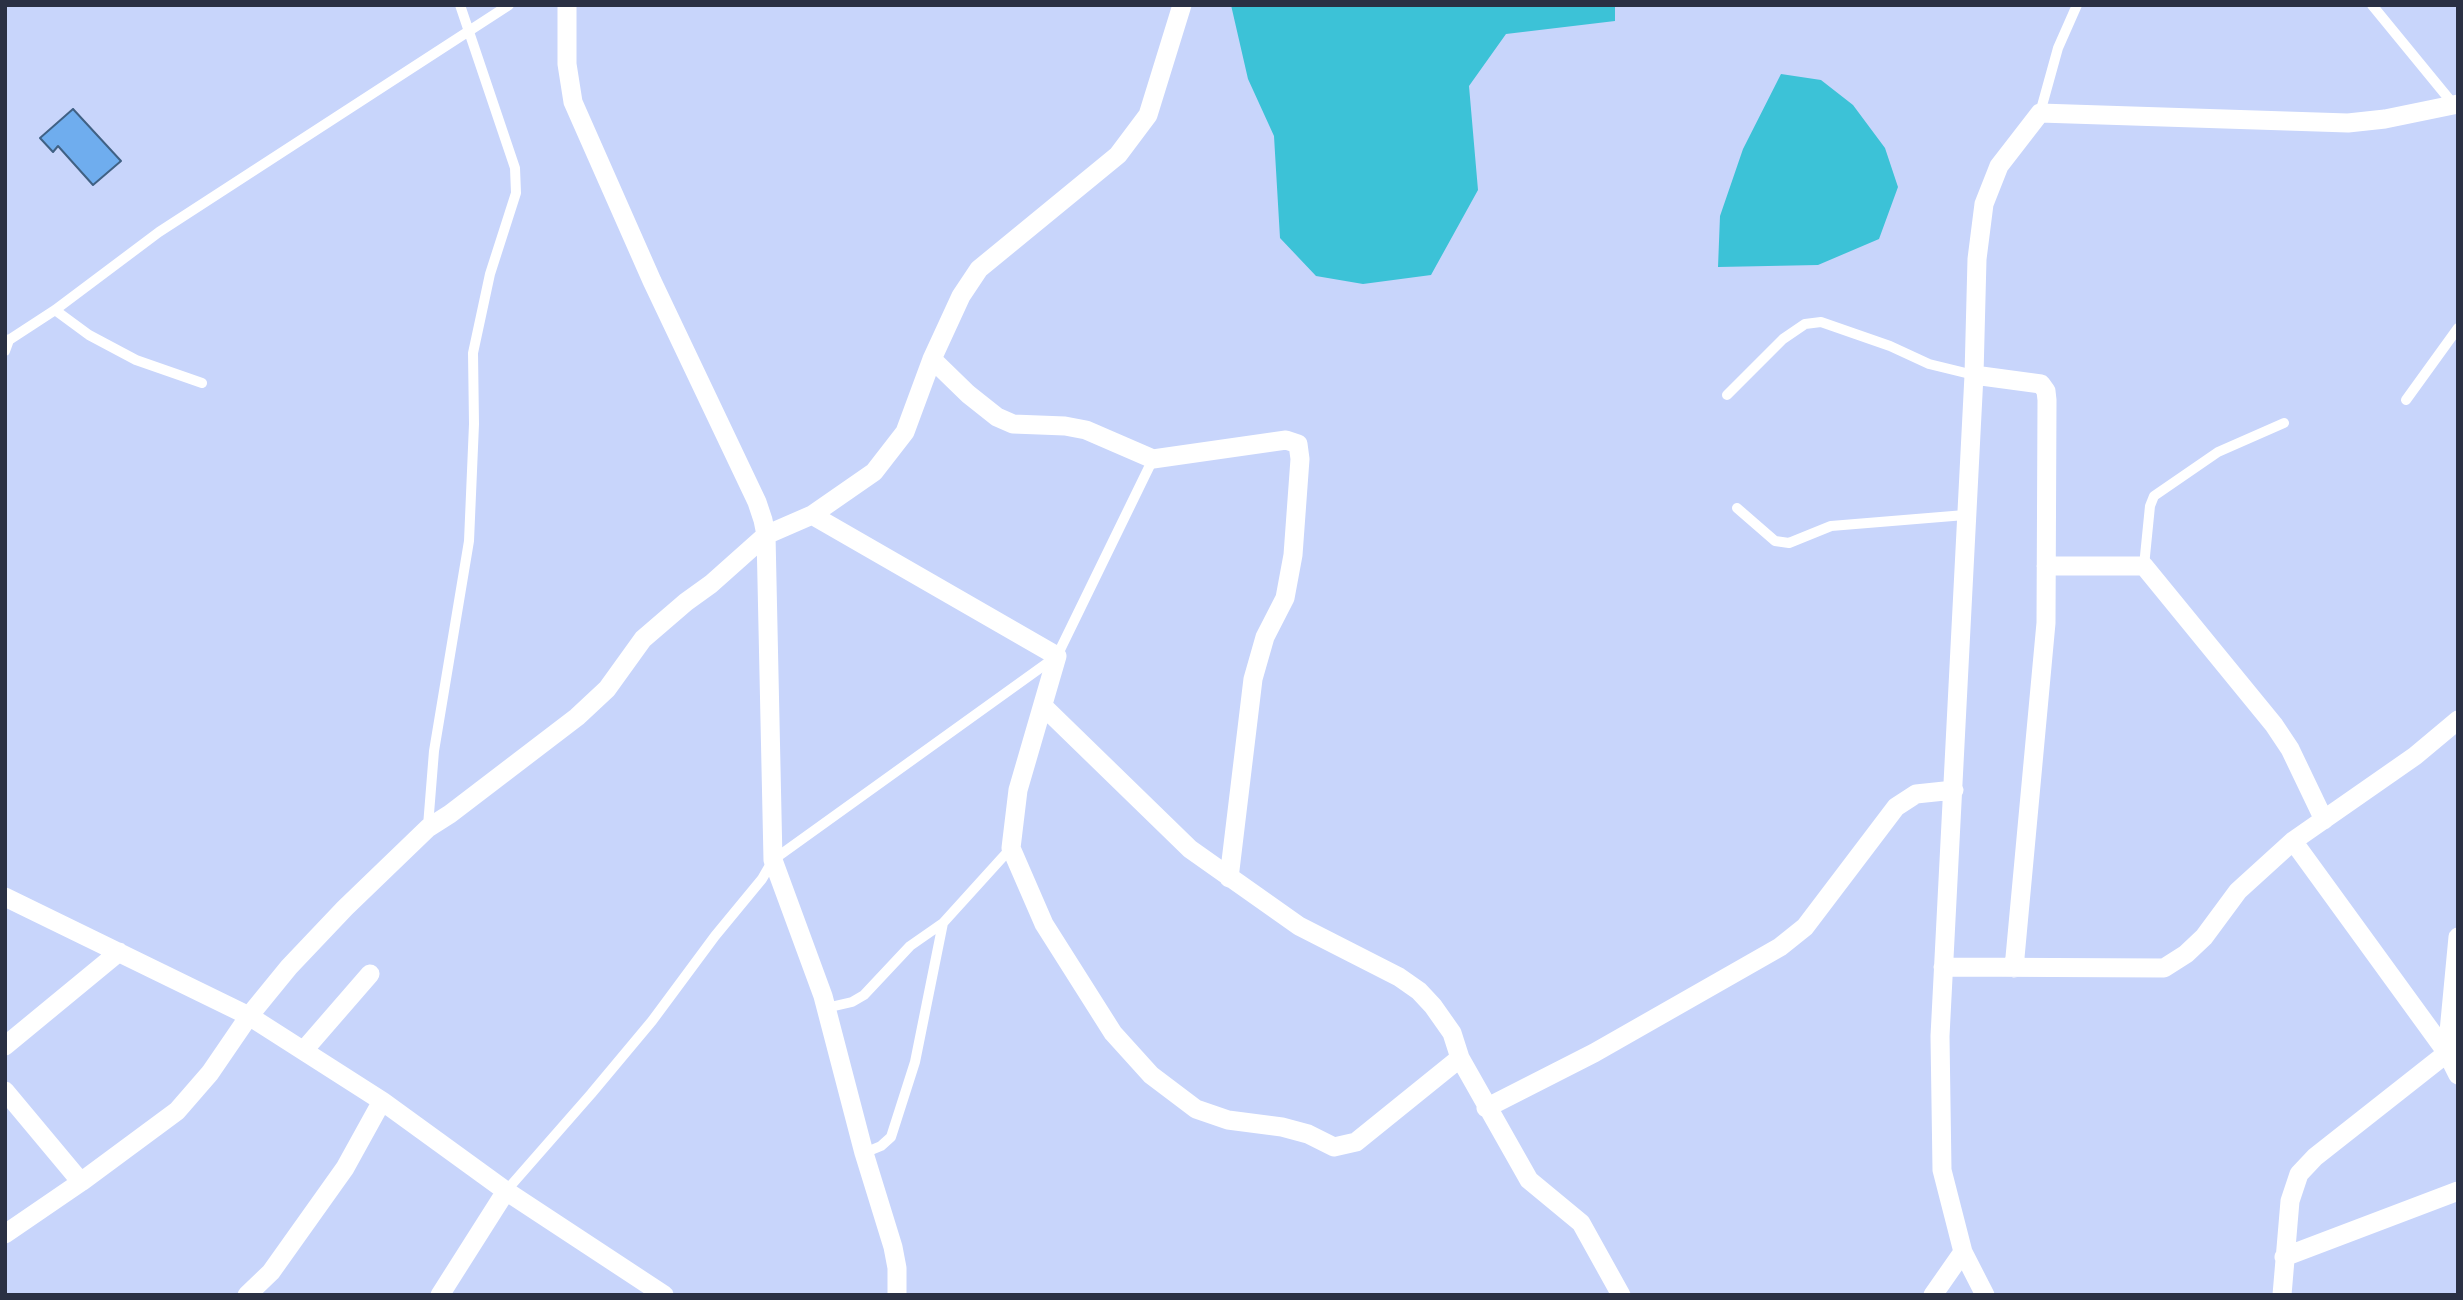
<!DOCTYPE html>
<style>
body{margin:0}
#map{position:relative;width:2463px;height:1300px;overflow:hidden;background:#c8d5fb;font-family:"Source Sans 3",sans-serif}
canvas{display:block}
.frame{position:absolute;inset:0;border:7px solid #2a3043;pointer-events:none}
</style>
<div id="map">
<canvas width="2463" height="1300"></canvas>
<div class="frame"></div>
</div>
<script>
const c = document.querySelector('canvas').getContext('2d');
c.lineJoin = 'round';
function paint(path, color) { c.fillStyle = color; c.fill(path, 'evenodd'); }
const toPath = rows => new Path2D(rows.map(r => 'M' + r).join(''));
function trace(path, color, width, dash) { c.strokeStyle = color; c.lineWidth = width; c.lineCap = dash ? 'butt' : 'round'; c.setLineDash(dash || []); c.stroke(path); }
paint(toPath([
 [1231,5,1615,5,1615,21,1506,34,1469,86,1478,190,1431,275,1363,284,1316,276,1280,238,1274,136,1248,79],
 [1781,74,1821,80,1853,105,1885,148,1898,187,1879,239,1818,265,1718,267,1720,216,1743,149]
]), '#3cc2d7');
const building = toPath([
 [73,109,121,161,93,185,58,146,53,152,40,138,73,109]
]);
paint(building, '#6fadee');
trace(building, '#406184', 2);
trace(toPath([
 [2372,5,2454,105],
 [2040,113,2058,48,2077,5],
 [55,310,89,335,136,360,202,383],
 [5,339,9,340,55,310,159,232,509,5],
 [5,351,9,340],
 [1727,395,1783,339,1805,324,1821,322,1890,346,1929,364,1974,375],
 [2406,400,2458,328],
 [1737,508,1775,541,1789,543,1831,526,1965,515],
 [2144,566,2150,506,2154,496,2218,452,2284,423],
 [428,826,434,751,469,541,474,424,473,353,490,274,516,193,515,168,460,5],
 [826,1008,852,1002,864,995,910,946,943,923],
 [864,1153,881,1146,891,1137,915,1062,943,923,1011,848],
 [506,1191,591,1094,652,1021,715,936,762,879,773,860,1057,656,1153,459]
]), '#fff', 10);
trace(toPath([
 [567,5,567,64,573,102,652,281,757,502,763,520,766,535,773,860,823,996,864,1153,893,1247,897,1268,897,1295],
 [932,359,968,394,997,417,1013,424,1065,426,1086,430,1153,459,1286,440,1298,444,1300,459,1293,555,1285,598,1265,637,1253,679,1229,878],
 [1974,375,2041,384,2046,391,2047,400,2046,623,2014,968],
 [812,515,1057,656,1018,790,1011,848,1044,924,1113,1033,1151,1075,1196,1109,1228,1120,1282,1127,1308,1134,1334,1147,1356,1142,1460,1058],
 [2046,566,2144,566,2274,725,2290,749,2324,820],
 [1043,706,1190,849,1299,926,1399,977,1419,991,1433,1006,1452,1033,1460,1058,1529,1180,1581,1223,1621,1295],
 [2293,841,2447,1053,2458,1075],
 [5,897,249,1016,382,1101,506,1191,664,1295],
 [1943,967,2164,968,2186,954,2204,937,2238,891,2293,841,2415,756,2458,720],
 [5,1046,119,952],
 [304,1050,370,974],
 [5,1091,81,1182],
 [1486,1108,1594,1053,1780,947,1805,927,1896,807,1916,794,1954,790],
 [5,1234,81,1182,177,1111,210,1073,249,1016,289,967,345,908,428,828,450,814,577,717,607,689,643,639,686,602,711,584,766,535,812,515,874,472,905,432,932,359,961,296,979,269,1118,155,1148,115,1182,5],
 [2284,1257,2458,1191],
 [247,1295,271,1272,345,1168,382,1101],
 [440,1295,506,1191],
 [1933,1295,1963,1252],
 [1985,1295,1963,1252,1942,1170,1940,1036,1974,375,1977,259,1984,204,1999,166,2040,113,2348,123,2385,119,2458,104],
 [2282,1295,2290,1201,2299,1174,2315,1157,2447,1053,2458,937]
]), '#fff', 19);
</script>
